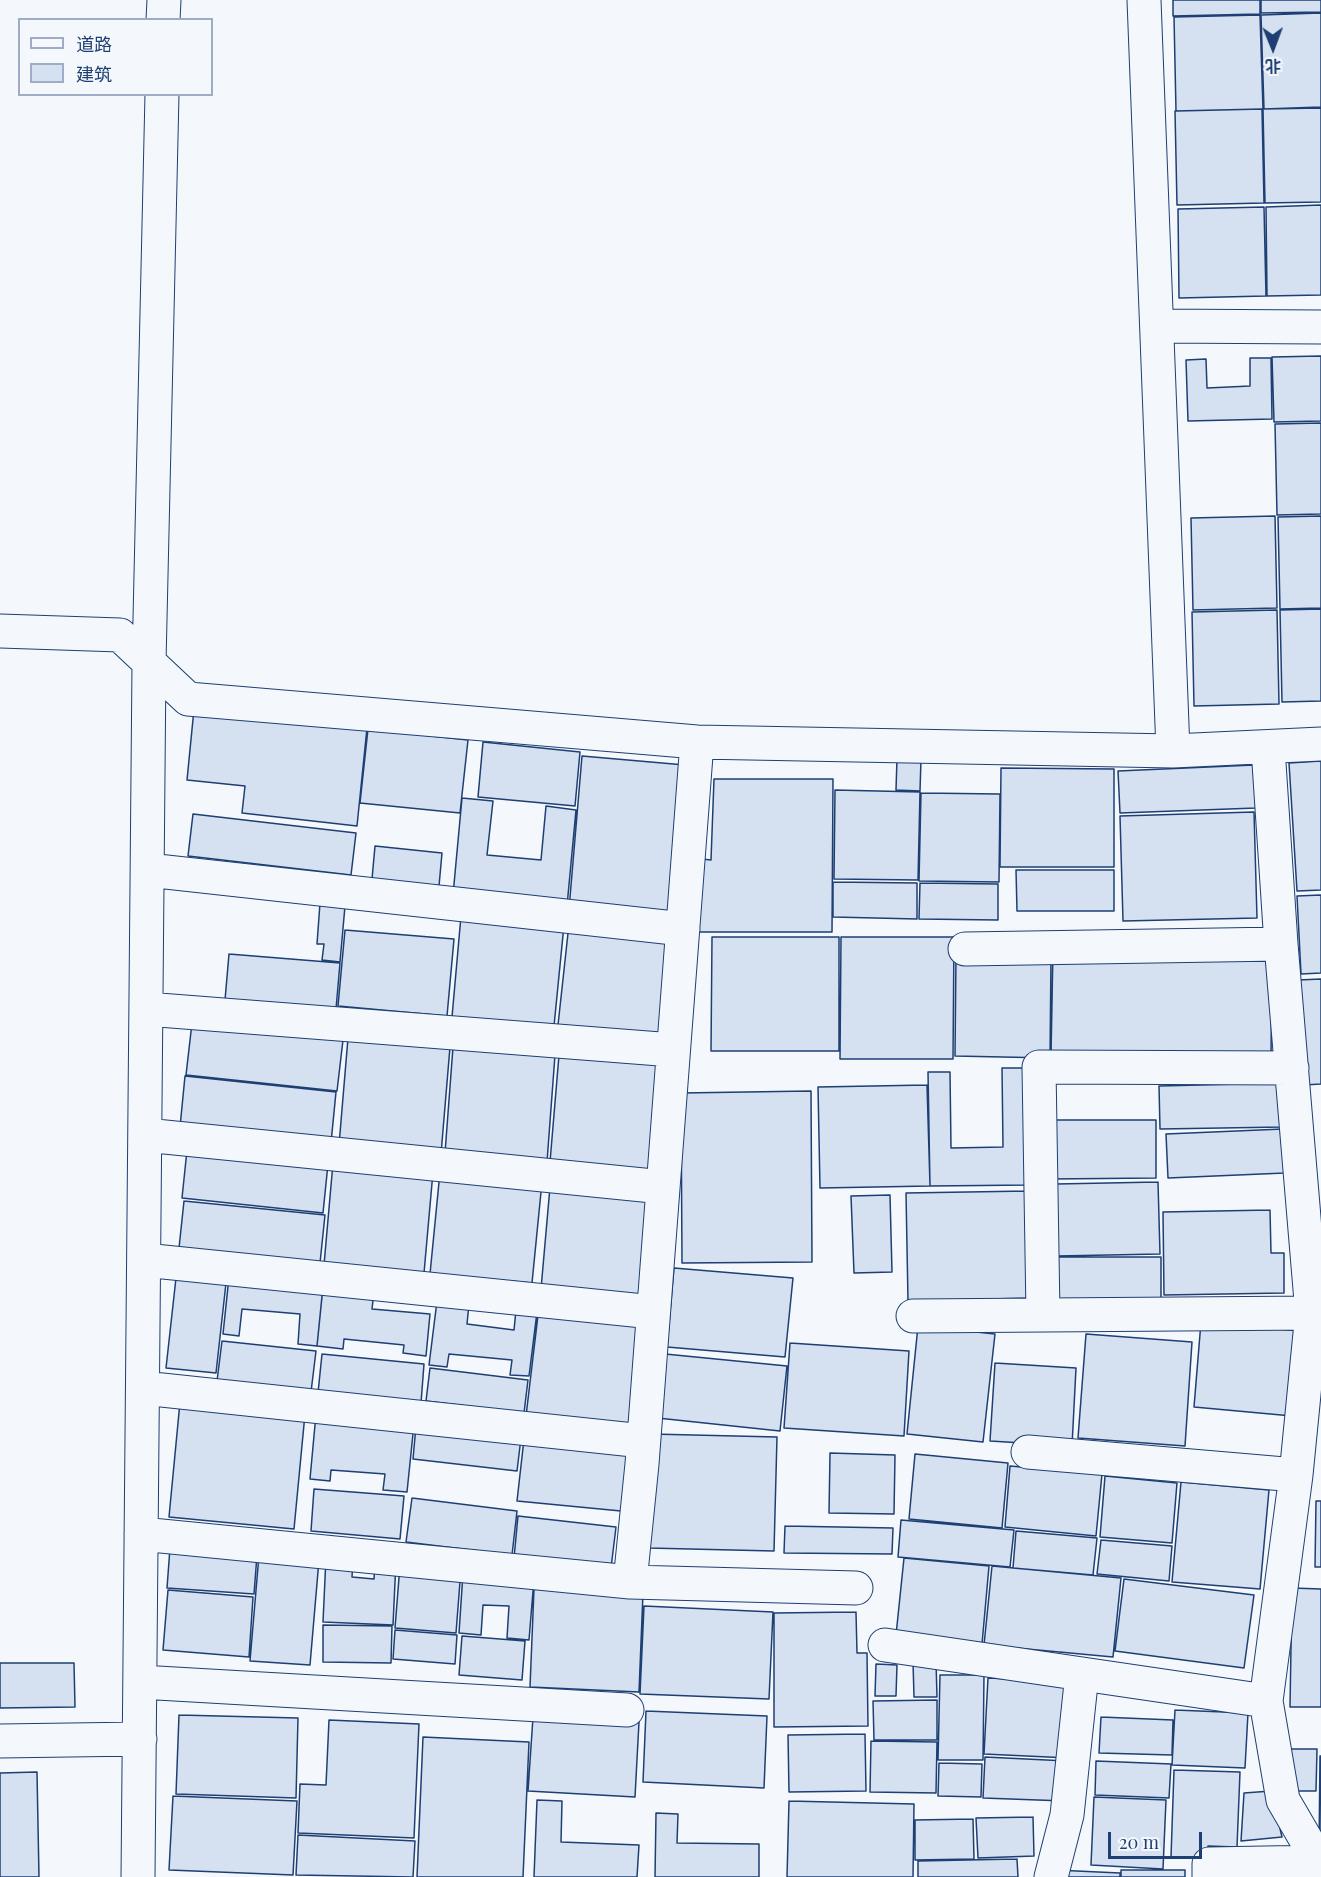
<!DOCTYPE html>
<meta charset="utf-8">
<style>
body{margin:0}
#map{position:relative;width:1321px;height:1877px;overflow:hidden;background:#f4f7fb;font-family:"Playfair Display","Noto Sans SC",serif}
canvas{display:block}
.legend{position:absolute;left:18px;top:18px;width:195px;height:78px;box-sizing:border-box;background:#f4f7fb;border:2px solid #9eadc5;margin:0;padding:8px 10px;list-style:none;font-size:18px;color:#1d3f73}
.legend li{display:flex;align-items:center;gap:12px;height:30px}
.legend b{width:30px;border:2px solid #9eadc5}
.north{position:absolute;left:1243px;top:18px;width:60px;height:60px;-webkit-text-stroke:4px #f4f7fb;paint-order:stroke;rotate:179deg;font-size:16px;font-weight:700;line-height:24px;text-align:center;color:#1d3f73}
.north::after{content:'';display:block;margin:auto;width:21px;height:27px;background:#1d3f73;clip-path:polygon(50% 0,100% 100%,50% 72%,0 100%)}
.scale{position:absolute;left:1108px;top:1832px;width:94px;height:27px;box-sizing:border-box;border:3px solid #1d3f73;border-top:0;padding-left:8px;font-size:18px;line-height:21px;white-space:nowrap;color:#1d3f73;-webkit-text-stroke:4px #f4f7fb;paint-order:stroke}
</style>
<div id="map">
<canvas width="1321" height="1877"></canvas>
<ul class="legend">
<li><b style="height:8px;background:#f4f7fb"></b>道路</li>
<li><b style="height:16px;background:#d5e0f0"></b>建筑</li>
</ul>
<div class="north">北</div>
<div class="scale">20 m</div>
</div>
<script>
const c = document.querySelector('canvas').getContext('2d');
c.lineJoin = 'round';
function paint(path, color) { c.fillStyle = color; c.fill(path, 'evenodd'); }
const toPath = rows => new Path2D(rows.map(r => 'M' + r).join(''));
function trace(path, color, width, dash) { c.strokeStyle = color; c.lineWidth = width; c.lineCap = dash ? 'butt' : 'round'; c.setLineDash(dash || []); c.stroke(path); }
const building = toPath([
 [1173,0,1260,0,1260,14,1173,16,1173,0],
 [1261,0,1321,0,1321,12,1261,13,1261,0],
 [1321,13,1321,107,1264,109,1261,15,1321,13],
 [1260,15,1263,109,1176,111,1174,17,1260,15],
 [1321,108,1321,202,1265,203,1263,109,1321,108],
 [1262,109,1264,203,1177,205,1175,111,1262,109],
 [1321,205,1321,295,1267,296,1266,207,1321,205],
 [1264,207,1266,296,1179,298,1178,209,1264,207],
 [1321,356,1321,421,1274,422,1272,357,1321,356],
 [1250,358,1271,358,1272,419,1188,421,1186,360,1206,359,1207,388,1250,386,1250,358],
 [1321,423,1321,514,1277,515,1275,424,1321,423],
 [1275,516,1277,608,1193,610,1191,518,1275,516],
 [1321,516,1321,608,1280,609,1278,517,1321,516],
 [1321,609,1321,701,1282,702,1280,610,1321,609],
 [1277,610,1279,704,1194,706,1192,612,1277,610],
 [194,709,367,728,357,826,242,813,245,786,187,780,194,709],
 [368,729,468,740,460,813,360,803,368,729],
 [483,742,580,752,575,806,478,797,483,742],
 [582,756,685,765,672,917,569,909,582,756],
 [897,758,921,759,920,791,896,790,897,758],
 [1321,761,1321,890,1297,891,1289,763,1321,761],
 [1254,765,1256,808,1120,813,1118,771,1254,765],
 [1001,768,1114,769,1114,867,1000,867,1001,768],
 [714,779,833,779,832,932,692,932,702,859,711,860,714,779],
 [835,790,920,792,918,880,834,879,835,790],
 [921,793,1000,794,999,882,919,881,921,793],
 [462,798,493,801,487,855,541,860,546,806,576,810,567,906,453,895,462,798],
 [1254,812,1257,918,1123,921,1120,816,1254,812],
 [193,814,356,833,351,875,188,856,193,814],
 [375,846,442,853,438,897,371,890,375,846],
 [1016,870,1114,870,1114,911,1017,911,1016,870],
 [833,882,917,883,917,919,833,917,833,882],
 [920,883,998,884,998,920,919,919,920,883],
 [1321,895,1321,973,1301,974,1297,896,1321,895],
 [320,903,345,906,340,962,322,960,324,944,317,944,320,903],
 [461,916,564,925,554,1026,452,1017,461,916],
 [569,924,678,936,667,1037,558,1025,569,924],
 [345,930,454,939,447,1016,338,1006,345,930],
 [712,937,839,937,839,1051,711,1051,712,937],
 [841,937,954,937,953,1059,840,1059,841,937],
 [1053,948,1272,951,1271,1060,1051,1056,1053,948],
 [229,954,340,963,336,1009,225,1000,229,954],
 [956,955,1051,957,1050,1058,955,1056,956,955],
 [1321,979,1321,1084,1304,1085,1298,980,1321,979],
 [192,1023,343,1040,337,1091,186,1075,192,1023],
 [348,1038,450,1047,441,1154,339,1145,348,1038],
 [453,1047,555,1055,547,1162,445,1153,453,1047],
 [559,1055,661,1063,652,1170,550,1162,559,1055],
 [1002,1068,1028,1068,1030,1185,930,1186,928,1072,950,1072,951,1148,1003,1147,1002,1068],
 [185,1076,336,1092,331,1143,180,1127,185,1076],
 [1282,1083,1283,1127,1160,1129,1159,1086,1282,1083],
 [927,1085,930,1186,820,1188,818,1087,927,1085],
 [811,1091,812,1262,682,1263,681,1093,811,1091],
 [1048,1120,1156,1120,1156,1178,1048,1179,1048,1120],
 [1283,1129,1285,1173,1168,1178,1166,1134,1283,1129],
 [187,1150,328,1164,323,1213,182,1198,187,1150],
 [333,1163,433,1172,424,1273,324,1265,333,1163],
 [440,1172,542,1182,532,1283,430,1274,440,1172],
 [1158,1182,1160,1254,1057,1256,1056,1184,1158,1182],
 [550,1187,652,1197,643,1298,541,1289,550,1187],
 [1028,1191,1031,1298,908,1301,906,1193,1028,1191],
 [890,1195,892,1272,854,1273,851,1196,890,1195],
 [184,1201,325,1215,320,1263,179,1248,184,1201],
 [1270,1210,1271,1253,1284,1253,1284,1293,1164,1295,1163,1212,1270,1210],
 [1057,1257,1161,1257,1161,1300,1057,1300,1057,1257],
 [674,1268,793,1278,785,1357,667,1347,674,1268],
 [177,1269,227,1274,216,1373,166,1368,177,1269],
 [229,1277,323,1286,317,1346,298,1344,300,1314,242,1309,239,1336,223,1334,229,1277],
 [323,1287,374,1292,372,1309,430,1314,426,1356,403,1353,404,1345,344,1339,343,1349,317,1346,323,1287],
 [437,1301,469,1304,467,1324,514,1330,516,1310,537,1312,529,1376,510,1375,512,1360,449,1354,447,1367,429,1365,437,1301],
 [539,1307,642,1319,628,1428,526,1416,539,1307],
 [1201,1322,1300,1331,1292,1416,1194,1407,1201,1322],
 [918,1326,995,1334,983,1442,907,1434,918,1326],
 [1086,1334,1192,1342,1185,1446,1078,1438,1086,1334],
 [222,1341,316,1351,311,1392,217,1381,222,1341],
 [790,1343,909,1351,904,1436,784,1428,790,1343],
 [655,1353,787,1366,780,1431,648,1417,655,1353],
 [322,1354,424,1364,421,1403,318,1393,322,1354],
 [995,1363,1076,1368,1072,1446,990,1441,995,1363],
 [430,1368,528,1380,524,1413,426,1401,430,1368],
 [180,1402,305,1414,294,1529,169,1517,180,1402],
 [316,1414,414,1424,407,1492,383,1490,385,1474,331,1470,330,1481,310,1479,316,1414],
 [416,1426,521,1438,517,1471,413,1459,416,1426],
 [651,1434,777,1437,774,1551,648,1548,651,1434],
 [524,1439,628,1450,621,1511,517,1501,524,1439],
 [830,1453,895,1455,894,1514,829,1513,830,1453],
 [915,1454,1008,1463,1002,1528,909,1519,915,1454],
 [1010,1466,1102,1474,1096,1536,1005,1527,1010,1466],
 [1105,1476,1177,1483,1172,1543,1100,1537,1105,1476],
 [1181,1482,1269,1490,1260,1589,1172,1582,1181,1482],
 [314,1489,404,1496,400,1539,311,1531,314,1489],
 [412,1498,517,1511,512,1555,406,1542,412,1498],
 [1316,1501,1321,1501,1321,1567,1315,1567,1316,1501],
 [518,1516,616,1527,611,1568,514,1558,518,1516],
 [901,1520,1014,1530,1010,1567,898,1557,901,1520],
 [785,1526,893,1528,892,1554,784,1553,785,1526],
 [1016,1531,1097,1538,1093,1575,1013,1568,1016,1531],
 [1101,1540,1172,1546,1169,1581,1097,1574,1101,1540],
 [170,1548,257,1555,254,1594,167,1588,170,1548],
 [259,1555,319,1560,310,1665,250,1661,259,1555],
 [326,1557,353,1559,352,1577,374,1579,375,1561,396,1561,393,1625,323,1622,326,1557],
 [904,1558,989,1566,982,1644,896,1635,904,1558],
 [400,1565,461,1569,456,1633,395,1628,400,1565],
 [992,1566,1121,1578,1113,1657,984,1645,992,1566],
 [463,1573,534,1579,529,1640,507,1638,509,1606,483,1605,481,1635,459,1633,463,1573],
 [1124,1579,1254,1595,1244,1668,1115,1651,1124,1579],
 [1292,1588,1321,1589,1321,1707,1290,1707,1292,1588],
 [534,1589,643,1593,639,1692,530,1687,534,1589],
 [168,1590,253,1597,249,1657,163,1650,168,1590],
 [644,1606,773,1612,769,1699,640,1694,644,1606],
 [856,1612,857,1653,867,1653,868,1726,774,1727,774,1613,856,1612],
 [323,1625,392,1626,391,1663,323,1662,323,1625],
 [395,1630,457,1635,455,1664,393,1659,395,1630],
 [462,1636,525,1641,522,1680,459,1675,462,1636],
 [936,1661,937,1697,914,1697,913,1662,936,1661],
 [0,1663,74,1663,75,1707,0,1708,0,1663],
 [876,1664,897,1665,896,1696,875,1696,876,1664],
 [940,1675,984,1675,983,1760,938,1760,940,1675],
 [988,1678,1072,1682,1069,1758,984,1754,988,1678],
 [937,1700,937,1740,874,1740,873,1701,937,1700],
 [1175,1710,1248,1713,1245,1768,1172,1765,1175,1710],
 [646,1711,767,1716,764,1788,643,1782,646,1711],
 [179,1715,298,1718,296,1798,176,1794,179,1715],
 [533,1717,639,1722,635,1797,528,1791,533,1717],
 [1101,1717,1173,1720,1172,1755,1099,1753,1101,1717],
 [329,1720,419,1724,414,1838,298,1833,300,1784,326,1785,329,1720],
 [865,1734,866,1791,789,1792,788,1735,865,1734],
 [423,1737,529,1742,523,1877,417,1877,423,1737],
 [871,1741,937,1742,936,1793,870,1792,871,1741],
 [1290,1749,1317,1749,1316,1791,1289,1791,1290,1749],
 [1320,1756,1321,1756,1321,1849,1319,1849,1320,1756],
 [985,1757,1067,1761,1065,1801,983,1798,985,1757],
 [1096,1761,1171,1764,1169,1798,1095,1795,1096,1761],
 [939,1763,982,1764,981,1797,938,1796,939,1763],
 [1174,1770,1240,1772,1237,1847,1208,1846,1208,1859,1171,1857,1174,1770],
 [37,1772,39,1877,0,1877,0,1773,37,1772],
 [1271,1791,1282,1837,1241,1841,1244,1793,1271,1791],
 [173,1796,297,1801,293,1875,169,1870,173,1796],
 [1094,1797,1166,1800,1163,1869,1091,1865,1094,1797],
 [537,1800,562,1801,561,1842,639,1845,637,1877,534,1877,537,1800],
 [789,1801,914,1804,913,1877,787,1877,789,1801],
 [656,1813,678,1814,677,1843,759,1844,759,1877,655,1877,656,1813],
 [1033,1817,1034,1856,978,1858,976,1818,1033,1817],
 [973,1819,974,1859,915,1860,915,1820,973,1819],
 [298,1835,415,1841,413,1877,296,1875,298,1835],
 [1017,1859,1018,1877,918,1877,918,1861,1017,1859],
 [1055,1870,1120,1873,1120,1877,1055,1877,1055,1870],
 [1121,1870,1185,1870,1185,1877,1121,1877,1121,1870]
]);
paint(building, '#d5e0f0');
trace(building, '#1d3f73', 1.5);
const minor = toPath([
 [1144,0,1173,751],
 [163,20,164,0],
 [1157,326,1321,327],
 [0,631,120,635,188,699,697,742,1173,751,1321,744],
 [1268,748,1281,944,1312,1313,1296,1475,1266,1701,1283,1800,1319,1862],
 [148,870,683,929],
 [965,949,1281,944],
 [146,1009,673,1050],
 [145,1135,663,1187],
 [144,1260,653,1312],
 [1043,1315,1039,1067,1292,1068],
 [913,1316,1312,1313],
 [143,1388,643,1441],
 [1028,1452,1296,1475],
 [141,1534,630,1582,856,1588],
 [630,1582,642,1464,697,742],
 [885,1645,1266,1701],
 [140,1682,627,1710],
 [0,1741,140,1739],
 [138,1877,149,663,162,94],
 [1051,1877,1067,1815,1082,1674],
 [1209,1877,1209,1864,1321,1862]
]);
trace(minor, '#1d3f73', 35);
trace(minor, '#f4f7fb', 33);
</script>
